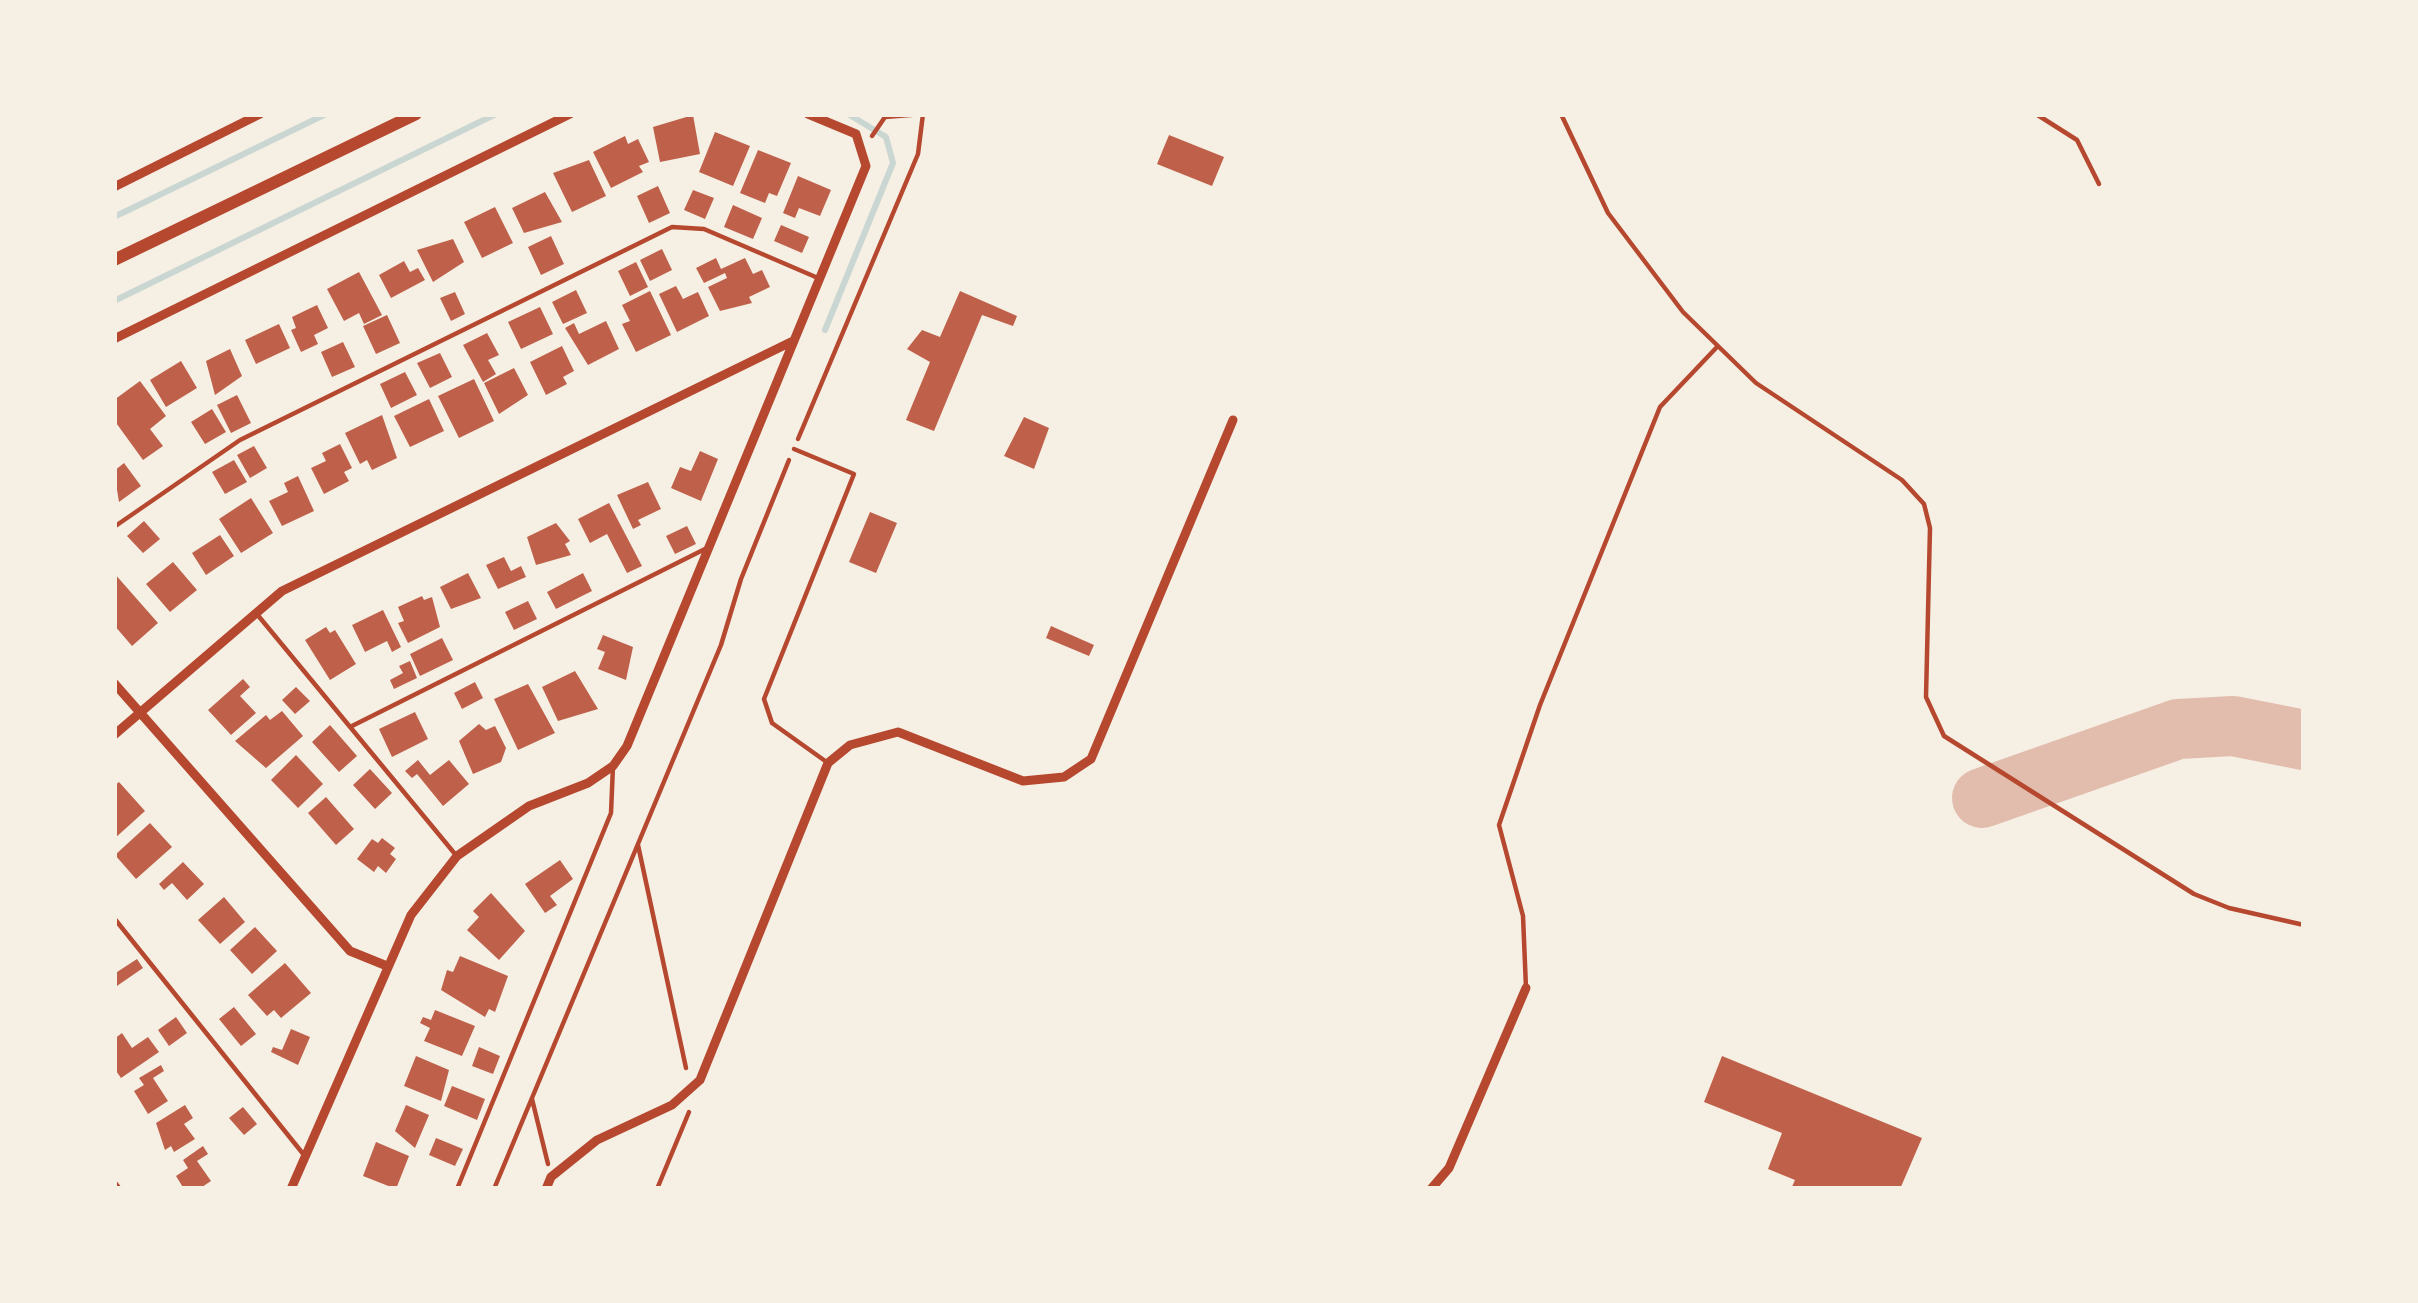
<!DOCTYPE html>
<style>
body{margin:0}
#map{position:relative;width:2418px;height:1303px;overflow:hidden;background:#f6efe4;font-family:"Golos Text",sans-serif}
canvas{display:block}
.frame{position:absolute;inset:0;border:117px solid #f6efe4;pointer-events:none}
</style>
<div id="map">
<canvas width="2418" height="1303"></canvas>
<div class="frame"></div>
</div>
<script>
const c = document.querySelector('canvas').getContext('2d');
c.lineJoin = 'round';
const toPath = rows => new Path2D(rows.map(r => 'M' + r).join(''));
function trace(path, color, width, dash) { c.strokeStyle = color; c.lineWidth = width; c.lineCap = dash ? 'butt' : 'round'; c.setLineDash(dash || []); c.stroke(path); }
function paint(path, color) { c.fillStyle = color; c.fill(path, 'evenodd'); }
trace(toPath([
 [114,217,326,114],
 [114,301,496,114],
 [825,330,893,163,886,137,848,114]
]), '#c9d6d2', 6);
trace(toPath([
 [1982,798,2178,729,2233,726,2304,740]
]), '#e2bdae', 60);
paint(toPath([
 [693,115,700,154,660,162,653,127],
 [715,132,750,146,733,186,699,172],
 [1169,135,1224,157,1212,186,1157,164],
 [625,136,628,144,638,139,649,162,639,166,643,172,611,188,593,152],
 [758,150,791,163,777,196,769,193,765,203,740,193],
 [589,160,606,196,572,212,553,173],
 [798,176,831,190,820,216,799,208,795,218,783,213],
 [658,186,670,213,649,223,637,196],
 [693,190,714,198,705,219,684,210],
 [545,192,562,222,524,233,512,208],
 [733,205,762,218,753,239,724,227],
 [495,207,513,243,482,258,464,222],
 [781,225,809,237,802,253,774,241],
 [551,236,564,264,541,275,528,247],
 [453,239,464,262,433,282,417,250],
 [662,249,672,270,650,281,640,260],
 [716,258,721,269,745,258,753,274,762,270,770,287,749,297,752,303,720,311,708,287,727,278,725,273,704,283,696,268],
 [404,261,410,272,418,268,425,280,391,298,379,275],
 [636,262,648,287,630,296,618,271],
 [359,272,382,315,364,324,359,313,344,321,327,289],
 [676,286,683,299,698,292,709,316,677,332,659,294],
 [576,290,587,313,563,324,552,302],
 [650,291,671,335,636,352,622,324,630,321,622,305],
 [960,291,1017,316,1013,326,982,315,934,431,906,420,930,362,907,349,922,330,940,337],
 [455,292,465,314,451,321,440,298],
 [317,305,328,328,314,335,318,344,301,352,291,330,296,328,292,317],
 [540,307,553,334,521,349,508,322],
 [387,315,400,343,376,354,363,326],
 [606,321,619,349,588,365,565,328,574,323,579,334],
 [279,324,290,348,256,364,245,340],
 [487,333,499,355,488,360,496,374,483,382,463,345],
 [343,342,355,367,332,377,321,352],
 [562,346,574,371,563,377,567,384,546,395,530,362],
 [230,349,242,376,215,395,206,361],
 [440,353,452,377,430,388,417,363],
 [181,361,197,388,166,407,150,380],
 [514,368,528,395,499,414,484,383],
 [405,372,417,395,391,408,380,384],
 [474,379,494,421,459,438,438,396],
 [140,381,166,416,150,429,163,446,143,460,114,420,114,400],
 [237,395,251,423,231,433,217,405],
 [429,399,444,431,410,447,394,416],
 [212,409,226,432,205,444,191,422],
 [382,415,397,458,372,470,367,460,360,464,345,433],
 [1024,417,1049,428,1034,469,1004,456],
 [340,444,352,468,344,472,349,481,324,494,311,468,326,461,322,453],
 [254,446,267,468,250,478,237,455],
 [700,451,718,459,701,501,671,488,680,467,691,471],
 [234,460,247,482,225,494,212,472],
 [124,463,141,486,119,502,114,471],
 [298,476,314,511,282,526,269,501,288,492,284,483],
 [648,482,661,509,638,520,641,525,633,529,617,495],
 [251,498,273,533,241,553,219,519],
 [609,503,642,566,627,573,607,534,590,543,578,519],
 [870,512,897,523,876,573,849,562],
 [144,521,160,539,143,553,127,536],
 [556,523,570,541,565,544,571,555,536,565,527,537],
 [687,526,696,544,675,554,666,536],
 [220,535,234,556,206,575,192,553],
 [504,557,511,571,521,566,526,577,498,589,486,565],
 [173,562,197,590,170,612,146,584],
 [114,573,158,623,132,646,114,625],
 [468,573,481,598,451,609,440,587],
 [583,573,592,591,556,609,547,592],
 [422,596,424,600,432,597,440,627,408,643,398,623,404,621,398,607],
 [528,601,537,619,514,630,505,612],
 [383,610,401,647,392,652,387,641,365,652,352,625],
 [1051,626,1094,645,1089,656,1046,638],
 [326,627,330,633,335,630,356,664,330,680,305,640],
 [603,635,633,647,626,680,598,669,605,652,597,649],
 [442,638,453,660,420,676,410,654],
 [410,661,417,678,394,689,390,680,403,673,399,666],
 [575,671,598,709,558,721,542,687],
 [243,679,250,687,240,696,256,713,231,735,208,710],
 [475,682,483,698,462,709,454,693],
 [528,684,555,733,518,750,494,699],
 [296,687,310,701,295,714,282,700],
 [282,711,303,736,266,768,235,741,266,715,270,720],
 [415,712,428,739,392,757,379,729],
 [479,724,486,730,495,726,506,748,501,762,473,774,459,741],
 [330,725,357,756,339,772,312,742],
 [296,755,323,784,298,808,271,780],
 [418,760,430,775,449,760,469,784,443,806,417,774,412,778,405,771],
 [370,769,392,793,375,809,353,785],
 [119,782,145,811,114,839,114,786],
 [326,797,354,829,336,845,308,813],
 [150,823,172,847,136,879,115,855],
 [382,838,395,848,390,854,396,859,386,873,378,866,374,872,357,859,372,839,378,843],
 [560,860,573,879,550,896,557,905,545,913,525,884],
 [183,862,204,884,187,900,172,883,164,890,159,884],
 [491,893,525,931,499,960,467,930,479,917,473,911],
 [224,897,245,922,220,944,198,920],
 [255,927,277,951,252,974,230,950],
 [460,956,508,976,495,1012,489,1009,485,1017,441,990,447,970,453,972],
 [137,959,143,968,114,988,114,974],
 [285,963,311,993,281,1018,274,1010,267,1016,248,995],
 [234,1007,256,1034,241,1046,219,1019],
 [435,1010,475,1026,462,1056,424,1041,430,1028,420,1023,423,1017,431,1020],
 [176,1017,187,1033,169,1046,158,1030],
 [291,1029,310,1037,298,1065,271,1052,273,1047,282,1050],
 [122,1033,132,1048,148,1037,159,1052,121,1078,114,1068,114,1039],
 [479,1047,500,1056,493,1074,472,1066],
 [416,1056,449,1070,441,1101,404,1086],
 [1722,1056,1922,1138,1900,1189,1791,1189,1795,1180,1768,1169,1782,1133,1704,1102],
 [161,1065,164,1071,153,1078,168,1101,148,1114,134,1091,144,1085,139,1078],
 [452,1086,485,1099,477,1120,444,1106],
 [185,1105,193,1118,184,1124,195,1139,174,1152,171,1146,165,1150,156,1123],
 [406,1105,429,1115,415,1148,395,1131],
 [243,1107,257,1124,244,1135,229,1118],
 [436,1138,463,1149,455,1166,429,1155],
 [376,1142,409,1156,396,1189,363,1176],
 [203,1146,208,1154,197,1161,211,1181,199,1189,184,1189,176,1176,188,1168,183,1160]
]), '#bf614a');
trace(toPath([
 [872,136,885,117,923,114],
 [798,439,918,154,923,114],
 [638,845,686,1068],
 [532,1099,548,1164],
 [494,1189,721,645,741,579,789,460],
 [657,1189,689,1112]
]), '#b5482f', 4.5);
trace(toPath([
 [1561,114,1608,213,1683,312,1756,383,1902,480,1924,504,1930,528,1926,697,1944,736,2194,894,2229,908,2304,925],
 [2036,114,2077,140,2099,184],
 [794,449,854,474,764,699,772,723,828,763],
 [114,527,240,440,672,227,704,229,818,278],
 [256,613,455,854],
 [352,726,707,548],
 [114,918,304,1155],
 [1526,988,1523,916,1499,825,1540,705,1660,407,1717,347],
 [457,1189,611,813,613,766]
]), '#b5482f', 4.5);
trace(toPath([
 [114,187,260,114],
 [114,339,570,114],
 [114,683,350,951,387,966],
 [114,735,282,591,793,341],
 [114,1185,117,1189],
 [291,1189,411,915,457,856,529,806,588,783,613,766,627,746,866,166,856,134,808,114],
 [546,1189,551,1177,597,1140,672,1105,700,1080,828,763,850,745,898,732,1023,781,1064,777,1091,759,1233,420],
 [1431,1189,1449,1168,1526,988]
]), '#b5482f', 9);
trace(toPath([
 [114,260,416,114]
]), '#b5482f', 12);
</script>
